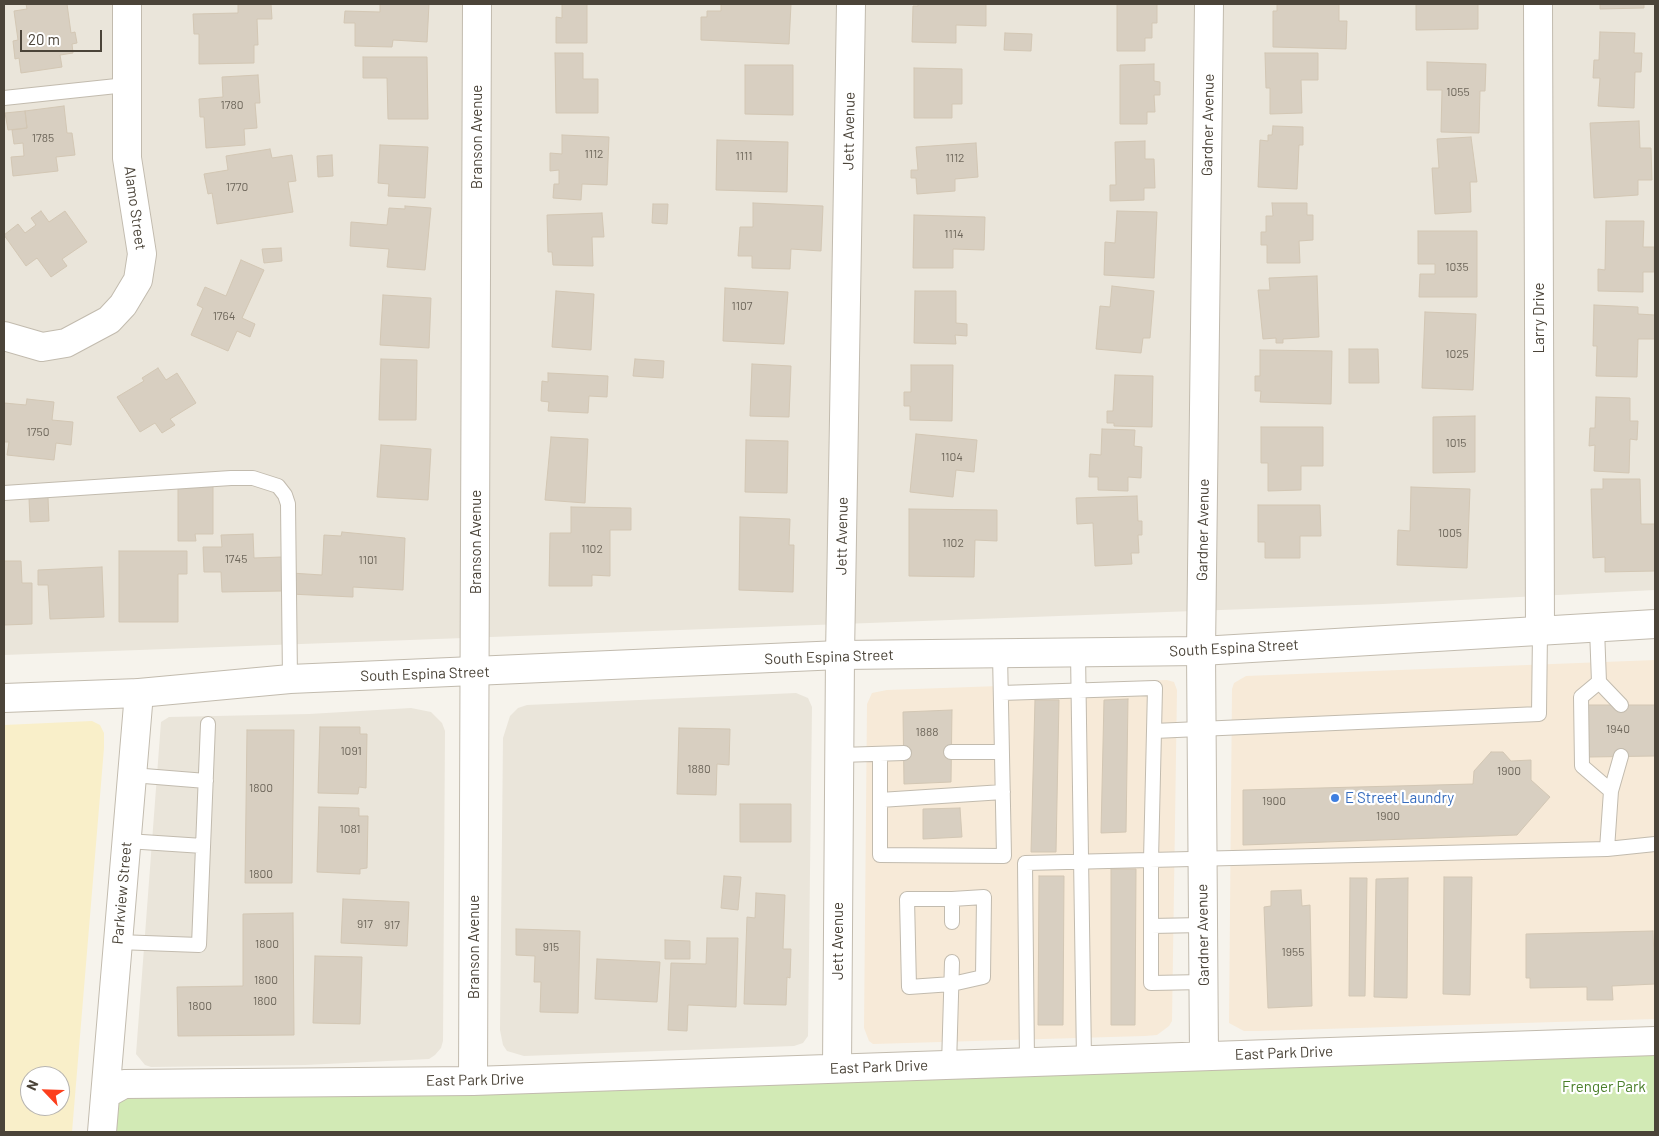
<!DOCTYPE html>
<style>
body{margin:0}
#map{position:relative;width:1659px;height:1136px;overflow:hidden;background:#f6f3ec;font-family:Barlow,sans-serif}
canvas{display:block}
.frame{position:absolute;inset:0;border:5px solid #4b4439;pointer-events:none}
.north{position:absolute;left:20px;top:1066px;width:50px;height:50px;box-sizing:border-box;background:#fff;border:1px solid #b7b4b0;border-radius:50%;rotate:294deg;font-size:14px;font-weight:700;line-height:20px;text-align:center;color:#4b4439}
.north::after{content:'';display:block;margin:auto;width:18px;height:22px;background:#fc3f1d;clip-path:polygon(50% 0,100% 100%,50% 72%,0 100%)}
.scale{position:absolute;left:20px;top:30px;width:82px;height:22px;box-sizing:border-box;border:2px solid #4b4439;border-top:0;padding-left:6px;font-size:15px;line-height:18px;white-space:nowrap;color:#4b4439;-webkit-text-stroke:4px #fff;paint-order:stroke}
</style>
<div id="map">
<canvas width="1659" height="1136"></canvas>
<div class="frame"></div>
<div class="north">N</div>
<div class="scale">20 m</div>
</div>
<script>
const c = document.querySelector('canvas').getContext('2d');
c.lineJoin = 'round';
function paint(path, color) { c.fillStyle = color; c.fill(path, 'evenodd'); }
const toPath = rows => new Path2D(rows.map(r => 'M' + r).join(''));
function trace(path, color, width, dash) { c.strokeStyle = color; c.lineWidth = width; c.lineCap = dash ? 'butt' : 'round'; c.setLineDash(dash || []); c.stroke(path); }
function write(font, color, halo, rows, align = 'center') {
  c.font = font + ' Barlow,sans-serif'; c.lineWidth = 4.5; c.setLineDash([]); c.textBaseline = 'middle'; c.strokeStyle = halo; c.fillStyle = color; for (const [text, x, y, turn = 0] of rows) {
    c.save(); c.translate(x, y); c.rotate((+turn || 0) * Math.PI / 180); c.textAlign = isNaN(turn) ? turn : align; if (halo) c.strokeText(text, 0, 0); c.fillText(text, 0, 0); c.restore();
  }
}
paint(toPath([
 [4,4,1655,4,1655,590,1383,604,4,655],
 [796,693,808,698,812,707,808,1036,803,1043,794,1046,524,1056,507,1051,503,1045,500,1030,503,738,510,716,518,708,527,705],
 [411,708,431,712,442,723,445,731,443,1041,441,1048,435,1055,429,1059,305,1065,151,1067,145,1065,136,1054,161,722,169,717,309,714]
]), '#eae5da');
paint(toPath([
 [1655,660,1655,1019,1258,1031,1244,1031,1229,1023,1232,689,1234,683,1246,676],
 [1167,680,1174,682,1177,690,1172,1021,1169,1026,1157,1035,1145,1036,873,1044,869,1041,864,1028,867,704,872,693,887,690]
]), '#f7ead8');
paint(toPath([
 [1655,1041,1655,1132,102,1132,106,1094]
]), '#d2eab5');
paint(toPath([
 [92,721,100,725,104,733,104,748,72,1132,4,1132,4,725],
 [30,1076,60,1076,60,1106,30,1106]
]), '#f9efc9');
const building = toPath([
 [26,4,67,4,71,33,75,32,77,43,72,44,73,53,60,55,62,67,21,73,19,58,15,59,13,41,18,40,14,11,27,9,26,4],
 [238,4,271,4,272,19,257,19,258,45,254,45,254,63,199,64,199,34,194,34,193,14,238,13,238,4],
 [380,4,429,4,427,42,393,40,392,47,355,46,355,23,344,23,345,11,380,12,380,4],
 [562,4,587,4,587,43,556,43,556,17,562,18,562,4],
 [721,4,791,4,789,44,701,40,701,17,707,17,707,11,721,11,721,4],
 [918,4,986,4,986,26,956,25,956,43,912,42,913,6,918,6,918,4],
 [1117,4,1157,4,1157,23,1152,23,1152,38,1145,38,1145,51,1117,51,1117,4],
 [1277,4,1339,4,1339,21,1347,21,1346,49,1273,47,1273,11,1277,11,1277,4],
 [1416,4,1478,4,1478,29,1416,30,1416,4],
 [1600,4,1644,4,1644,8,1600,9,1600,4],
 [1600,32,1635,33,1634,53,1642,53,1641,72,1635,72,1634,108,1598,106,1600,78,1593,78,1594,60,1599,60,1600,32],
 [1005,33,1032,34,1031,51,1004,50,1005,33],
 [555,53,583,53,583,79,598,79,598,113,556,113,555,53],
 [1265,53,1318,53,1318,80,1301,80,1302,113,1270,114,1270,88,1266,88,1265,53],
 [363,57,427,57,428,119,388,119,387,78,363,78,363,57],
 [1427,62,1486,64,1485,91,1480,91,1479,133,1441,132,1442,90,1427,90,1427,62],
 [1154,64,1154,81,1160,82,1160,95,1154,95,1155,112,1147,112,1147,124,1120,124,1120,65,1154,64],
 [745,65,793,65,793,115,745,114,745,65],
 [914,68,962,69,962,104,952,104,952,118,914,118,914,68],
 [258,75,260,103,255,103,257,128,244,129,245,145,206,148,204,117,200,117,199,99,223,97,222,77,258,75],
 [64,106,67,133,72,133,75,155,56,157,58,171,13,176,11,157,24,156,23,143,14,144,12,130,27,128,25,111,64,106],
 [25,111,27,128,8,130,5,113,25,111],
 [1639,121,1640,148,1651,148,1652,180,1638,180,1638,195,1594,198,1590,123,1639,121],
 [1273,126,1303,127,1303,145,1299,145,1297,189,1258,187,1260,140,1268,141,1268,135,1272,135,1273,126],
 [562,135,609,137,607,185,582,184,581,200,553,198,554,184,559,184,559,170,550,171,550,153,562,154,562,135],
 [1471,137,1477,182,1470,182,1471,212,1435,214,1432,168,1439,168,1437,139,1471,137],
 [717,140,788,142,787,192,716,190,717,140],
 [1145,141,1145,159,1154,159,1155,188,1144,188,1144,200,1110,201,1110,185,1116,185,1115,142,1145,141],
 [976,143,978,177,955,179,955,191,917,194,916,178,911,178,911,170,918,170,916,147,976,143],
 [380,145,428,147,425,198,388,196,389,184,378,183,380,145],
 [270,149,272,158,292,155,296,181,288,182,293,212,217,224,212,193,208,194,204,174,228,170,226,156,270,149],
 [332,155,333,176,318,177,317,156,332,155],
 [753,203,823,206,821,251,791,249,790,269,752,268,752,256,738,256,740,227,753,227,753,203],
 [1272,203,1307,203,1307,215,1313,215,1313,240,1299,241,1300,263,1267,263,1267,245,1261,245,1261,232,1266,232,1266,216,1273,216,1272,203],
 [653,204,668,204,667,224,652,223,653,204],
 [405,206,431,208,425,270,387,267,389,249,350,246,351,222,387,225,389,208,405,209,405,206],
 [41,211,49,222,65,211,87,242,62,259,67,266,51,277,37,258,26,266,4,235,18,224,25,233,36,225,31,218,41,211],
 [1117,211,1157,212,1154,278,1104,275,1105,242,1115,243,1117,211],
 [602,213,604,237,592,237,593,266,553,265,552,252,548,252,547,215,602,213],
 [914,215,985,217,984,250,953,249,953,268,913,268,914,215],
 [1606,221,1644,221,1643,247,1654,247,1654,272,1643,272,1643,292,1598,291,1598,269,1605,270,1606,221],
 [1418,231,1477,231,1477,297,1419,297,1420,274,1435,274,1435,264,1418,264,1418,231],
 [281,248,282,261,264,263,262,249,281,248],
 [241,260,264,270,242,318,255,324,250,337,237,331,228,351,191,335,203,308,197,305,205,287,226,296,241,260],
 [1317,276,1319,337,1283,339,1283,343,1276,343,1276,338,1263,339,1258,290,1270,290,1269,278,1317,276],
 [1112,286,1154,291,1150,338,1143,338,1141,353,1096,349,1100,306,1110,307,1112,286],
 [725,288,788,292,784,344,723,341,725,288],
 [556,291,594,294,591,350,552,347,556,291],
 [915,291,956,291,956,323,967,324,967,336,955,335,956,344,914,343,915,291],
 [383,295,431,298,429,348,380,345,383,295],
 [1594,305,1638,307,1638,314,1655,315,1655,339,1638,339,1637,377,1596,376,1597,346,1593,346,1594,305],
 [1425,312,1476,314,1473,390,1422,388,1425,312],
 [1349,349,1378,349,1379,383,1349,383,1349,349],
 [1260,350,1332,351,1331,404,1260,402,1261,391,1255,391,1255,376,1260,376,1260,350],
 [381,359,417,360,416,420,379,420,381,359],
 [635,359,664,361,663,378,633,376,635,359],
 [752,364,791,366,789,417,750,416,752,364],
 [911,365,953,365,952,421,910,420,910,406,904,406,904,392,911,392,911,365],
 [158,368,166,380,177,373,196,403,170,419,175,425,162,433,155,423,140,432,117,397,144,381,142,378,158,368],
 [548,373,608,376,607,397,589,396,588,413,548,411,549,402,541,401,542,381,548,382,548,373],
 [1115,375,1153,376,1152,427,1114,426,1114,423,1107,423,1107,411,1113,411,1115,375],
 [1596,397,1630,398,1630,421,1638,421,1637,440,1630,439,1629,473,1594,471,1595,445,1589,446,1590,428,1595,428,1596,397],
 [27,399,54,402,52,420,73,422,71,445,56,443,54,460,7,455,9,442,4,442,4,403,26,405,27,399],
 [1475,416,1475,472,1433,473,1433,417,1475,416],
 [1261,427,1323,427,1323,466,1301,466,1301,490,1268,491,1268,463,1261,463,1261,427],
 [1102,429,1135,430,1134,446,1142,447,1141,478,1128,477,1128,491,1098,490,1098,477,1089,477,1090,454,1101,455,1102,429],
 [916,434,977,440,974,472,956,470,953,497,910,492,916,434],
 [551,437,588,439,585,503,545,500,551,437],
 [746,440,788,441,787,493,745,492,746,440],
 [381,445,431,449,428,500,377,497,381,445],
 [1603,479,1640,479,1641,524,1655,524,1655,571,1605,572,1605,557,1593,558,1591,489,1603,489,1603,479],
 [178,484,213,484,213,534,195,534,196,541,178,541,178,484],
 [1411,487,1470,489,1467,568,1397,565,1398,530,1410,531,1411,487],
 [1137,496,1138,521,1142,521,1142,535,1138,535,1139,553,1131,553,1132,564,1095,566,1093,523,1077,524,1076,498,1137,496],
 [48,497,49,521,30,522,29,498,48,497],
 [1258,505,1320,505,1321,536,1300,536,1300,558,1265,558,1265,542,1258,542,1258,505],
 [571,507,631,508,631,530,610,530,610,576,592,575,592,586,549,586,550,533,571,533,571,507],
 [909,509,997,510,997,541,975,540,974,577,909,576,909,509],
 [740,517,790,519,789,545,794,545,793,592,739,590,740,517],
 [342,532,405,538,403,590,353,587,353,597,290,594,291,573,322,575,324,535,341,536,342,532],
 [253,534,254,558,282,557,282,591,222,592,221,572,204,572,203,547,222,547,221,535,253,534],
 [119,551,187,551,187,574,178,574,178,622,119,622,119,551],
 [4,561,21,561,22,583,32,583,32,624,4,625,4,561],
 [102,567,104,617,50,619,48,585,38,585,38,570,102,567],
 [1128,699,1126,832,1101,833,1104,700,1128,699],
 [1035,700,1059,700,1056,852,1031,852,1035,700],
 [1588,705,1655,705,1655,756,1589,757,1588,705],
 [952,710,951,782,904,784,903,712,952,710],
 [320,727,360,727,360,734,367,734,366,788,359,787,358,794,318,793,320,727],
 [679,728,730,729,729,765,717,764,716,795,677,794,679,728],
 [247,730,294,730,292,883,245,883,247,730],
 [1491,752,1503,752,1511,761,1531,760,1531,780,1550,797,1517,835,1243,845,1243,790,1473,784,1474,771,1491,752],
 [740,804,791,804,791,842,740,842,740,804],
 [319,807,359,808,359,816,368,816,367,868,360,869,360,874,317,872,319,807],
 [960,808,962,837,923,839,923,809,960,808],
 [1111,869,1136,869,1135,1025,1111,1025,1111,869],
 [724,876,741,877,738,910,721,908,724,876],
 [1039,876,1064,876,1063,1025,1038,1025,1039,876],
 [1444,877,1472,877,1470,995,1443,994,1444,877],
 [1350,878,1367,878,1365,996,1349,996,1350,878],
 [1408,878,1407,998,1374,997,1376,879,1408,878],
 [1301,890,1302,906,1310,905,1312,1006,1268,1008,1264,907,1271,906,1271,891,1301,890],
 [756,893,785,895,783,949,791,949,790,978,787,977,786,1005,744,1004,747,917,755,918,756,893],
 [343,899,409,902,407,946,341,943,343,899],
 [293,913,294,1035,178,1036,177,987,243,986,243,914,293,913],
 [516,929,580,931,578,1013,540,1012,541,982,534,982,535,956,516,955,516,929],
 [1653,931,1655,984,1612,986,1613,1000,1587,1000,1587,987,1530,988,1530,978,1526,978,1526,934,1653,931],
 [707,938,738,938,736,1007,688,1005,687,1031,668,1030,671,963,706,964,707,938],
 [665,940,690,941,690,959,665,959,665,940],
 [315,956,362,957,360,1024,313,1023,315,956],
 [597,959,660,962,657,1002,595,999,597,959]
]);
paint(building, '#d8cfc1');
trace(building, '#d3c7b4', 1);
const service = toPath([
 [4,98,126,85],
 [4,493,231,478,253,478,278,486,285,495,288,504,290,679],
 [1597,629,1599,682,1581,697,1582,766,1611,791,1607,849],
 [1078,653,1084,1060],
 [1599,682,1621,705],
 [1001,693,1155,688,1151,860,1151,983,1204,982],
 [1154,731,1539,714,1540,632],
 [951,752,1002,752],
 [840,755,904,753],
 [880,755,880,855,1004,856,1000,654],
 [132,775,206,781],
 [1611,791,1621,756],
 [880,800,1003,792],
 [127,841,203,846],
 [952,899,984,897,983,977,952,984,909,987,907,899,952,899,952,922],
 [1151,926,1203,925],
 [118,942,199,945,208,724],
 [1027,1062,1025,863,1607,849,1655,844],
 [949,1065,952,962]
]);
const minor = toPath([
 [1538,4,1540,632],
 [4,336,42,347,66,343,109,320,123,305,138,280,142,254,127,158,127,4],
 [1204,1056,1201,651,1209,4],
 [837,1068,840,655,851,4],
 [473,1081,477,4],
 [106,1094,124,1084,473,1081,1655,1041],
 [102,1132,139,693]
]);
const tertiary = toPath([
 [4,698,139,693,290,679,840,655,1201,651,1655,624]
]);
trace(service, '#c2bbae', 16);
trace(minor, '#c2bbae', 30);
trace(tertiary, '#c2bbae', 30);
trace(service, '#fff', 14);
trace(minor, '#fff', 28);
trace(tertiary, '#fff', 28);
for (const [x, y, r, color] of [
 [1335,798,5,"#3f7fe0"]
]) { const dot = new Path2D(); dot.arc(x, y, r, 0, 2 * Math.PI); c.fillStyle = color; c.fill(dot); trace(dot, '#fff', 2); }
write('12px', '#6e675b', null, [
 ["1055",1458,92],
 ["1780",232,105],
 ["1785",43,138],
 ["1112",594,154],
 ["1111",744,156],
 ["1112",955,158],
 ["1770",237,187],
 ["1114",954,234],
 ["1035",1457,267],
 ["1107",742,306],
 ["1764",224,316],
 ["1025",1457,354],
 ["1750",38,432],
 ["1015",1456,443],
 ["1104",952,457],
 ["1005",1450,533],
 ["1102",953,543],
 ["1102",592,549],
 ["1745",236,559],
 ["1101",368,560],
 ["1940",1618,729],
 ["1888",927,732],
 ["1091",351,751],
 ["1880",699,769],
 ["1900",1509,771],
 ["1800",261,788],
 ["1900",1274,801],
 ["1900",1388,816],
 ["1081",350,829],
 ["1800",261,874],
 ["917",365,924],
 ["917",392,925],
 ["1800",267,944],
 ["915",551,947],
 ["1955",1293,952],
 ["1800",266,980],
 ["1800",265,1001],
 ["1800",200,1006]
]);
write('15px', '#4b4439', '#fff', [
 ["Gardner Avenue",1208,125,-89],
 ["Jett Avenue",849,131,-89],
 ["Branson Avenue",477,137,-90],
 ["Alamo Street",135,208,82],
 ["Larry Drive",1539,318,-90],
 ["Gardner Avenue",1203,530,-89],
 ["Jett Avenue",842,536,-89],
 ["Branson Avenue",476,542,-90],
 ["South Espina Street",1234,648,-3],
 ["South Espina Street",829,657,-2],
 ["South Espina Street",425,674,-2],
 ["Parkview Street",122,893,-85],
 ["Gardner Avenue",1203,935,-91],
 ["Jett Avenue",838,941,-90],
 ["Branson Avenue",474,947,-90],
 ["East Park Drive",1284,1053,-2],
 ["East Park Drive",879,1067,-2],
 ["East Park Drive",475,1080,-1]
]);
write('15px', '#366cbe', '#fff', [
 ["E Street Laundry",1345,798]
], 'left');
write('15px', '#4a7f2a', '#fff', [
 ["Frenger Park",1604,1087]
]);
</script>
